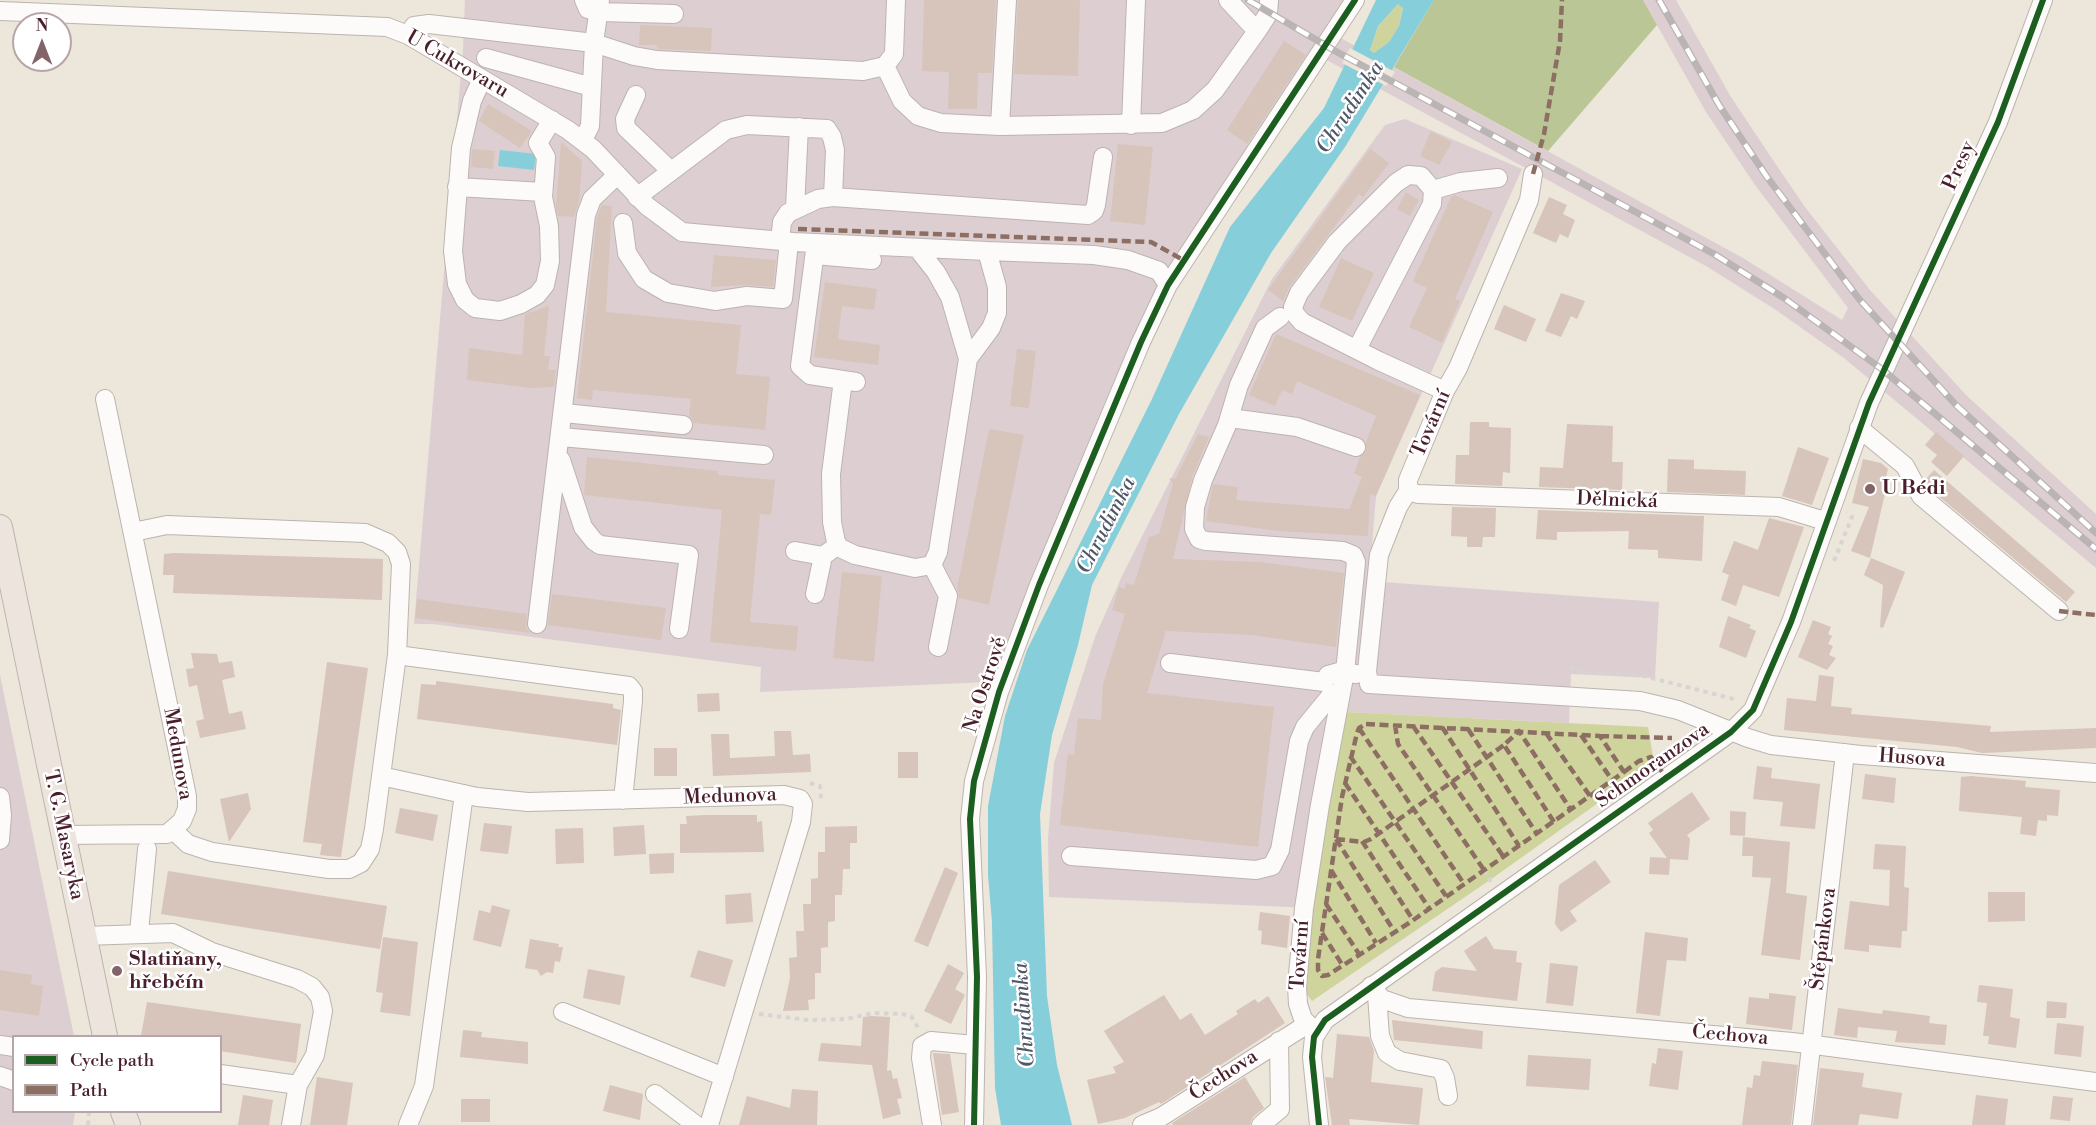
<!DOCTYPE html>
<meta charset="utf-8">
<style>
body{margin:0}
#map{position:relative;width:2096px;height:1125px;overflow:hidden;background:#ece6db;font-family:"Libre Bodoni",serif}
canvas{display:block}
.legend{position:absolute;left:12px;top:1035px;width:210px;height:78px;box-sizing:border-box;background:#fff;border:2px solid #b7a5aa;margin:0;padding:8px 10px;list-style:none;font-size:18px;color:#4a1f2b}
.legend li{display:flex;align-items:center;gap:12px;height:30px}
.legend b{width:30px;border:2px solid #b7a5aa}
.north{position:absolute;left:12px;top:12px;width:60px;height:60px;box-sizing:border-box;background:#fff;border:2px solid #b7a5aa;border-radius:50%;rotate:0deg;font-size:16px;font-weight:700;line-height:24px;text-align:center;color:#4a1f2b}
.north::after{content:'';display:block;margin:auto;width:21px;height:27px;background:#836569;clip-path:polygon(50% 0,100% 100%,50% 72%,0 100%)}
</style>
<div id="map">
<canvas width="2096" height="1125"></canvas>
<ul class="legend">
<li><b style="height:8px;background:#1b5e20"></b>Cycle path</li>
<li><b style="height:8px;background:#8d6e63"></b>Path</li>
</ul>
<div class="north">N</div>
</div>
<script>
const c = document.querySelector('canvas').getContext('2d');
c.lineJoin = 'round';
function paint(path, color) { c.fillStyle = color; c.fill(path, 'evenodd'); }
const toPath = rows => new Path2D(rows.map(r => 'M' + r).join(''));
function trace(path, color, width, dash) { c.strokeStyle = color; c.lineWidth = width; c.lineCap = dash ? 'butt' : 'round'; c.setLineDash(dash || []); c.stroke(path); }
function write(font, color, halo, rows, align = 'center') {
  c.font = font + ' "Libre Bodoni",serif'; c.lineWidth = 5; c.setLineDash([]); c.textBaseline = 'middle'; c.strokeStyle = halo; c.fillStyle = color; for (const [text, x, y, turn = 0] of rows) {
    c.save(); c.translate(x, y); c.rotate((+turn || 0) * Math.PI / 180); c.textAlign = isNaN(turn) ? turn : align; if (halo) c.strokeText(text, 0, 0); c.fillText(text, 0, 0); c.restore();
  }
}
paint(toPath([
 [465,0,1344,0,1326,30,1743,258,1842,320,1848,308,1755,185,1706,112,1643,0,1676,0,1731,97,1779,169,1805,207,1870,290,1966,395,2096,514,2096,568,1844,358,1776,310,1706,266,1312,52,1189,246,993,687,988,682,760,692,761,667,433,624,414,624,463,49],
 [1405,119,1522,169,1376,496,1369,581,1659,602,1655,678,1571,674,1569,723,1346,712,1313,908,1049,897,1048,839,1054,763,1095,637,1122,576,1272,279,1385,125],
 [0,675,74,1036,14,1036,14,1112,75,1112,73,1125,0,1125]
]), '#ddcfd1');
paint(toPath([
 [1398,4,1403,7,1399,26,1389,42,1374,53,1370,50,1378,26],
 [1346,712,1648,727,1654,763,1490,880,1312,1001,1302,988,1322,837]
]), '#cfd49c');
paint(toPath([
 [1434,0,1643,0,1657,25,1548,151,1394,67]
]), '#bac695');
paint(toPath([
 [1376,0,1434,0,1345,147,1271,253,1179,414,1092,585,1078,645,1052,735,1040,814,1047,996,1057,1065,1072,1125,1001,1125,995,1088,992,922,988,875,988,806,1005,716,1027,650,1152,399,1230,227,1324,108],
 [1398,4,1403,8,1399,26,1389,42,1374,53,1370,50,1378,26],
 [500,150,536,154,534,170,498,166]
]), '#86ced9');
paint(toPath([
 [1350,48,1395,72,1386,86,1342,63]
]), '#ece6db');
paint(toPath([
 [924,0,996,0,992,73,978,73,977,109,948,109,949,72,922,71],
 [1018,0,1080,0,1078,76,1014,74],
 [640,25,712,28,711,51,658,49,656,45,639,45],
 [1284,41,1306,55,1247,144,1227,130],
 [488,104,532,131,520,148,479,121],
 [1431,131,1452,142,1439,165,1420,156],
 [561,142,582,161,579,201,574,217,558,216,556,206],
 [1118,144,1153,147,1145,225,1110,221],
 [472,149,495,151,493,169,471,167],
 [1370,149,1389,163,1363,197,1359,194,1290,286,1283,301,1268,290],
 [1406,192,1419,200,1410,216,1397,209],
 [1455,195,1493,212,1455,299,1460,301,1442,343,1409,327,1427,288,1413,281,1451,197],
 [1549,197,1567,205,1563,214,1575,220,1568,238,1560,234,1556,243,1533,233],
 [602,205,612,206,606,312,741,325,736,374,770,377,765,430,694,423,689,415,691,399,593,390,592,400,577,398,597,218],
 [714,255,776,260,773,287,748,285,711,287],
 [1341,258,1374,273,1352,321,1319,307],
 [825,282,877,289,874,310,842,306,838,339,880,345,878,365,814,357],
 [1561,293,1585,301,1577,319,1571,316,1561,337,1545,331],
 [1504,305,1536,319,1526,342,1494,329],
 [549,306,544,356,550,356,548,370,556,370,554,387,531,388,467,380,469,348,522,355,525,314],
 [1276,334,1420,395,1376,496,1370,494,1368,536,1278,531,1206,521,1213,484,1238,487,1236,500,1349,509,1362,477,1354,473,1360,457,1366,451,1366,442,1376,416,1297,381,1292,394,1282,390,1275,406,1249,395],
 [1017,349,1036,351,1029,408,1010,406],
 [1470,422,1489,422,1489,427,1511,428,1510,473,1503,472,1502,486,1455,484,1456,455,1469,455],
 [1567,424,1613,426,1612,462,1623,462,1622,490,1539,487,1540,467,1563,468],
 [989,429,1024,435,989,605,959,598,957,588],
 [1936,432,1964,456,1947,476,1931,462,1937,455,1925,445],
 [1198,434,1209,437,1192,477,1173,559,1260,562,1344,573,1336,647,1251,635,1166,631,1147,693,1274,707,1258,847,1060,825,1068,754,1074,755,1078,718,1101,720,1103,684,1125,614,1112,610,1119,587,1125,589,1126,583,1134,585,1149,537,1159,534,1173,483,1169,478,1175,479],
 [1798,447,1829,458,1812,505,1782,496],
 [587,457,718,471,718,475,775,480,771,515,760,514,750,622,798,626,796,651,710,642,722,510,584,495],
 [1668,459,1694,460,1694,469,1746,471,1745,495,1667,492],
 [1863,459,1881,463,1888,469,1884,484,1887,485,1870,558,1851,551,1869,507,1852,503],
 [1934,470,2075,592,2066,602,1930,489,1925,480],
 [1452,507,1496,508,1495,537,1483,537,1482,547,1467,547,1467,537,1451,536],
 [1538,510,1704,516,1702,561,1658,558,1658,550,1628,549,1629,531,1557,532,1557,540,1536,539],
 [1769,518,1804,527,1779,597,1743,585,1736,606,1721,600,1729,575,1722,572,1734,541,1758,550],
 [175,553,383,559,382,600,173,593,174,575,163,575,164,554],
 [1871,558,1905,572,1883,628,1880,627,1883,585,1864,575],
 [842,572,882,576,874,662,833,658],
 [552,594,666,608,661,640,548,625],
 [417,599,527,614,526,628,530,633,415,618],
 [1728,616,1751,625,1749,628,1756,631,1746,658,1719,647],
 [1813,620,1831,627,1828,634,1832,636,1828,644,1833,646,1829,655,1836,658,1827,670,1798,657],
 [191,653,217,654,219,663,232,661,235,677,222,680,229,714,242,711,246,729,200,738,196,721,204,719,197,685,189,687,186,669,194,668],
 [327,662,368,668,341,857,320,855,322,844,303,842],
 [1819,675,1834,677,1831,706,1852,708,1851,714,1991,726,1990,732,2096,728,2096,748,1982,753,1957,747,1784,730,1787,698,1816,701],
 [436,681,613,704,613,708,621,710,617,745,417,719,421,684,436,685],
 [719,693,720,711,698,712,697,694],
 [774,731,791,731,793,755,810,754,811,772,713,776,711,734,729,734,730,758,775,756],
 [654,748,677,748,677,776,654,776],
 [898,752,918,752,918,778,898,778],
 [1757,766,1772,768,1771,778,1820,784,1815,829,1780,826,1783,802,1753,799],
 [1865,774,1896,778,1894,803,1862,799],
 [1971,776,2026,781,2025,787,2060,790,2058,816,2047,815,2047,821,2038,820,2036,836,2020,834,2022,817,1959,811,1961,777],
 [1692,792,1710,819,1687,835,1690,839,1688,860,1670,859,1669,875,1649,874,1650,857,1667,858,1649,833,1653,830,1648,823],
 [248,793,251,809,229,842,220,799],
 [400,808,438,815,433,841,395,833],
 [1730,811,1746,812,1745,836,1730,835],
 [706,815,757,815,757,822,762,821,764,852,680,853,680,824,687,824,686,816],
 [484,823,512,826,508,854,480,851],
 [644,825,646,854,614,856,613,827],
 [857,826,857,843,850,843,850,869,843,869,842,895,835,895,835,921,828,922,828,947,821,948,821,973,815,973,815,999,808,1000,809,1010,783,1011,790,978,789,958,797,957,796,931,804,931,803,904,811,904,811,879,818,878,818,852,825,852,825,827],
 [583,828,584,863,556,864,555,829],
 [1743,837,1790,842,1786,893,1807,896,1800,960,1761,955,1771,878,1752,877,1753,856,1742,856],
 [1875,844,1906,846,1904,887,1909,888,1907,931,1902,931,1901,948,1869,945,1869,952,1844,949,1850,901,1889,906,1890,870,1873,869],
 [674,853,674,873,650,874,649,854],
 [1595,860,1611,882,1570,911,1577,921,1561,932,1555,924,1559,885],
 [945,867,958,873,928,947,914,941],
 [168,871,387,906,380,949,161,914],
 [1988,892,2025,892,2025,921,1988,922],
 [751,893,753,922,726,924,725,895],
 [492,905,510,910,501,947,473,940,479,910,490,913],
 [1260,912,1290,916,1287,948,1261,944,1262,931,1258,930],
 [1645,932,1688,938,1686,961,1667,960,1660,1016,1636,1013],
 [1486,936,1494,949,1517,951,1516,962,1522,963,1517,1001,1432,991,1435,972,1442,967,1477,971,1464,951],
 [383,937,418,942,410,1016,380,1012,383,993,376,992],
 [530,939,559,944,558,947,563,947,560,962,555,961,553,973,547,972,541,976,537,970,525,968],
 [698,950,733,960,725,987,690,977],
 [1550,963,1578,966,1573,1006,1546,1003],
 [948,964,964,973,955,989,965,995,951,1024,924,1011],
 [588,969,625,976,620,1005,583,998],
 [0,970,32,975,31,984,43,986,39,1016,0,1010],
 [1979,985,2013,989,2010,1017,2020,1019,2016,1048,1988,1044,1989,1036,1983,1036,1987,1003,1977,1002],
 [1769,993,1796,996,1792,1030,1746,1024,1749,997,1769,999],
 [1164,995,1180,1020,1191,1013,1205,1035,1238,1014,1236,1011,1255,999,1258,1003,1268,996,1285,1023,1161,1104,1159,1102,1125,1118,1098,1124,1087,1080,1116,1073,1113,1067,1124,1062,1104,1031],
 [2047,1001,2067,1003,2066,1018,2046,1018],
 [147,1002,301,1024,296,1063,220,1051,220,1036,141,1036],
 [1838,1008,1882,1014,1883,1010,1930,1016,1929,1023,1947,1025,1945,1045,1895,1042,1897,1031,1858,1027,1857,1038,1834,1035],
 [871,1016,890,1017,887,1071,891,1070,893,1079,897,1078,902,1098,897,1099,901,1114,883,1119,872,1065,818,1061,821,1043,861,1046,863,1017],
 [1392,1020,1483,1031,1482,1049,1394,1040],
 [2057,1023,2084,1026,2081,1057,2054,1054],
 [463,1030,482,1032,481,1037,528,1042,528,1064,460,1057],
 [1337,1034,1369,1037,1374,1051,1371,1082,1423,1088,1419,1125,1349,1119,1350,1125,1332,1125,1325,1077,1333,1078],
 [1658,1048,1683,1051,1678,1090,1649,1086,1652,1063,1656,1064],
 [933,1053,950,1054,959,1112,942,1115],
 [1528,1055,1591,1059,1589,1090,1526,1086],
 [1762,1061,1798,1065,1791,1125,1742,1125,1747,1087,1752,1088,1754,1075,1760,1076],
 [1820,1068,1864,1073,1862,1087,1902,1093,1898,1119,1860,1114,1858,1125,1813,1125],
 [317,1077,353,1083,347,1125,310,1125],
 [1245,1077,1264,1108,1253,1117,1250,1125,1173,1125,1172,1123],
 [610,1085,643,1094,640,1120,603,1111],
 [792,1089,818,1091,817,1125,739,1125,747,1096,790,1108],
 [243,1095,273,1100,269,1125,238,1125],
 [1976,1095,2008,1099,2005,1125,1972,1125],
 [2053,1096,2073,1098,2070,1121,2050,1119],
 [461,1099,490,1099,490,1122,461,1122]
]), '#d7c4bb');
const minor = toPath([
 [584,0,588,9,599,12,674,14],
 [0,11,387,27,408,35,568,130,593,149,647,206,682,232,793,242,987,251,997,287,997,313,991,328,968,359,938,552,932,565,948,596,938,647],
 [1257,31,1268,14,1269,0],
 [408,35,414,26,429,24,594,43,634,56,657,60,863,71,885,66,902,101,918,116,941,123,1000,126,1162,123,1193,110,1215,90,1257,31,1228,0],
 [486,58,592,87],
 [885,66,894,54,896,0],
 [482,79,472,101,461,148,453,251,457,284,465,300,475,308,500,311,521,304,537,295,545,285,550,261,549,226,543,197,546,157,538,143,552,120],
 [636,95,625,119,626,128,671,171],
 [1131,125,1136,0],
 [1000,126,1007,0],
 [583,140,590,126,594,43,600,0],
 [1533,174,1529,200,1458,368,1445,391,1408,480,1408,491,1398,507,1379,555,1367,671,1369,684,1640,701,1678,710,1748,738,1771,745,1861,755,2096,773],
 [457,187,543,192],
 [1433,190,1461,182,1498,178],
 [637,197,726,130,747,125,827,129,832,137,835,150,833,197,818,199,788,213,782,222,780,241],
 [833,197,1088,215,1094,211,1096,205,1103,157],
 [795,208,799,127],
 [623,223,627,253,644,279,668,293,715,301,747,296,783,299,789,242],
 [816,243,800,366,810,375,856,382],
 [917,248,936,272,950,297,968,359],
 [987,251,1094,255,1128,260,1159,271,1168,285],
 [815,255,872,260],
 [1280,317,1265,328,1239,385,1227,425,1203,480,1195,507,1194,529,1199,539,1206,541,1343,551,1353,555,1356,562,1345,672,1320,805,1304,908,1297,986,1298,1004,1303,1019,1316,1032],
 [1357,349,1432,204,1433,190,1421,176,1408,175,1396,183,1337,242,1299,293,1293,307,1295,314,1302,322,1379,361,1445,391],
 [843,380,831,474,832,522,836,542,840,548,855,555,915,568,932,565],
 [564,413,683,425],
 [1230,418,1297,427,1356,447],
 [1859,428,1905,466,1921,496,2059,611],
 [561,437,764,455],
 [561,460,583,527,594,541,600,545,689,555,679,629],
 [1408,491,1418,494,1779,507,1825,521],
 [133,532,167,525,365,533,388,543,397,552,401,564,397,655,374,829,370,849,361,863,349,869,329,869,212,852,188,844,173,830],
 [795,551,823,556],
 [815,594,823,556,838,545],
 [537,624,586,215,592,199,617,175],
 [397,655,629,686,633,691,633,701,623,800],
 [1170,663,1324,682,1328,675,1339,672,1356,674],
 [381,776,477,797,528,802,784,795,800,799,803,804,801,822,709,1125],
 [0,797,2,815,0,840],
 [63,835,167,834,182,821,187,809,187,796,105,399],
 [1071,856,1256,870,1272,866,1280,850,1299,741,1305,727,1332,694],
 [139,932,147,849],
 [84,936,173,933,212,952,297,979,312,987,320,997,323,1011,315,1055,298,1085],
 [1371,986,1382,999,1408,1008,1792,1042,2096,1082],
 [1377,995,1380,1036,1387,1053,1400,1061,1441,1069,1445,1078,1448,1096],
 [563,1012,724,1077],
 [0,1045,14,1047],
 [220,1074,298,1085,291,1125],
 [0,1076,14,1081],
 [655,1094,696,1125],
 [408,1125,424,1086,464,794],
 [932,1125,921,1058,922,1046,931,1041,975,1045],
 [974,1125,977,977,970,819,974,781,999,692,1039,585,1141,342,1168,285,1355,0],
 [1142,1125,1161,1117,1306,1025],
 [1261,1125,1280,1109,1279,1041],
 [1319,1125,1312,1057,1314,1037,1325,1020,1731,732,1753,710,1791,622,1869,403,1998,122,2043,0],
 [1802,1125,1845,753]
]);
const major = toPath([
 [0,527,105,1036],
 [123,1112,128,1125]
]);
trace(minor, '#bcb4ae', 20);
trace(major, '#bcb4ae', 26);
trace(toPath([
 [1834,561,1852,517,1847,512],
 [1571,668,1584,672,1644,676,1737,700],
 [810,783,820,786,821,800],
 [1484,870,1491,882],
 [759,1014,808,1020,846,1019,873,1013,902,1014,911,1016,919,1029],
 [88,1125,89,1112]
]), '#d8d4d2', 4, [4.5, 4.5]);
trace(minor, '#fcfbfa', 18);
trace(major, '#ede5dd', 24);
const rail = toPath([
 [1248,0,1337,52,1714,254,1784,298,1883,370,2096,549],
 [1659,0,1719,105,1767,177,1859,299,1956,405,2096,533]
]);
trace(rail, '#bab4b4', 7);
trace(rail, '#fff', 4.5, [14]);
trace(toPath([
 [1533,174,1544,134,1560,41,1562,0],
 [798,229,1151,242,1185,261],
 [2059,611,2096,615],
 [1366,724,1600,736,1624,772,1409,923,1328,975,1322,976,1318,970,1318,959,1342,797,1357,733,1359,728,1366,724],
 [1395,725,1398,744,1484,870],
 [1413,726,1503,856],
 [1442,727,1519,846],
 [1359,728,1464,884],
 [1468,729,1537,834],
 [1546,733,1590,796],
 [1581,735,1612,780],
 [1600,736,1672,738],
 [1350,756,1446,896],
 [1624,772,1639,761,1651,757,1666,777],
 [1345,783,1429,908],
 [1554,822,1504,745,1519,731,1571,810],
 [1336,839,1364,842,1371,839,1504,745],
 [1336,839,1394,931],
 [1362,841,1413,920],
 [1331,870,1376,943],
 [1326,904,1359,954],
 [1322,933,1343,966]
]), '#8d6e63', 4.5, [9, 4.5]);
trace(toPath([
 [974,1125,977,977,970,819,974,781,999,692,1039,585,1141,342,1168,285,1355,0],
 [1319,1125,1312,1057,1314,1037,1325,1020,1731,732,1753,710,1791,622,1869,403,1998,122,2043,0]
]), '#1b5e20', 6);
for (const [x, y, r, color] of [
 [1870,489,6,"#836569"],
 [117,971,6,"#836569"]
]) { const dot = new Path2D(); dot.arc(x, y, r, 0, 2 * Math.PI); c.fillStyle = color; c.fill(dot); trace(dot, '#fff', 2); }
write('20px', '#4a1f2b', '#fff', [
 ["U Cukrovaru",457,65,30],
 ["Presy",1960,166,-66],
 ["Tovární",1432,424,-67],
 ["Dělnická",1617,501,2],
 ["Na Ostrově",986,685,-72],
 ["Medunova",177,754,80],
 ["Husova",1912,759,4],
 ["Schmoranzova",1653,766,-35],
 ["Medunova",730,797,-2],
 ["T. G. Masaryka",63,835,78],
 ["Štěpánkova",1824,939,-83],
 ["Tovární",1301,955,-86],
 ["Čechova",1730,1036,5],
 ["Čechova",1224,1076,-33]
]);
write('bold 20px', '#4a1f2b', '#fff', [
 ["U Bédi",1882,489],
 ["Slatiňany,",129,960],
 ["hřebčín",129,983]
], 'left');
write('italic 21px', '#505868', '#fff', [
 ["Chrudimka",1351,108,-57],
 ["Chrudimka",1107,526,-63],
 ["Chrudimka",1025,1015,-94]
]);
</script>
